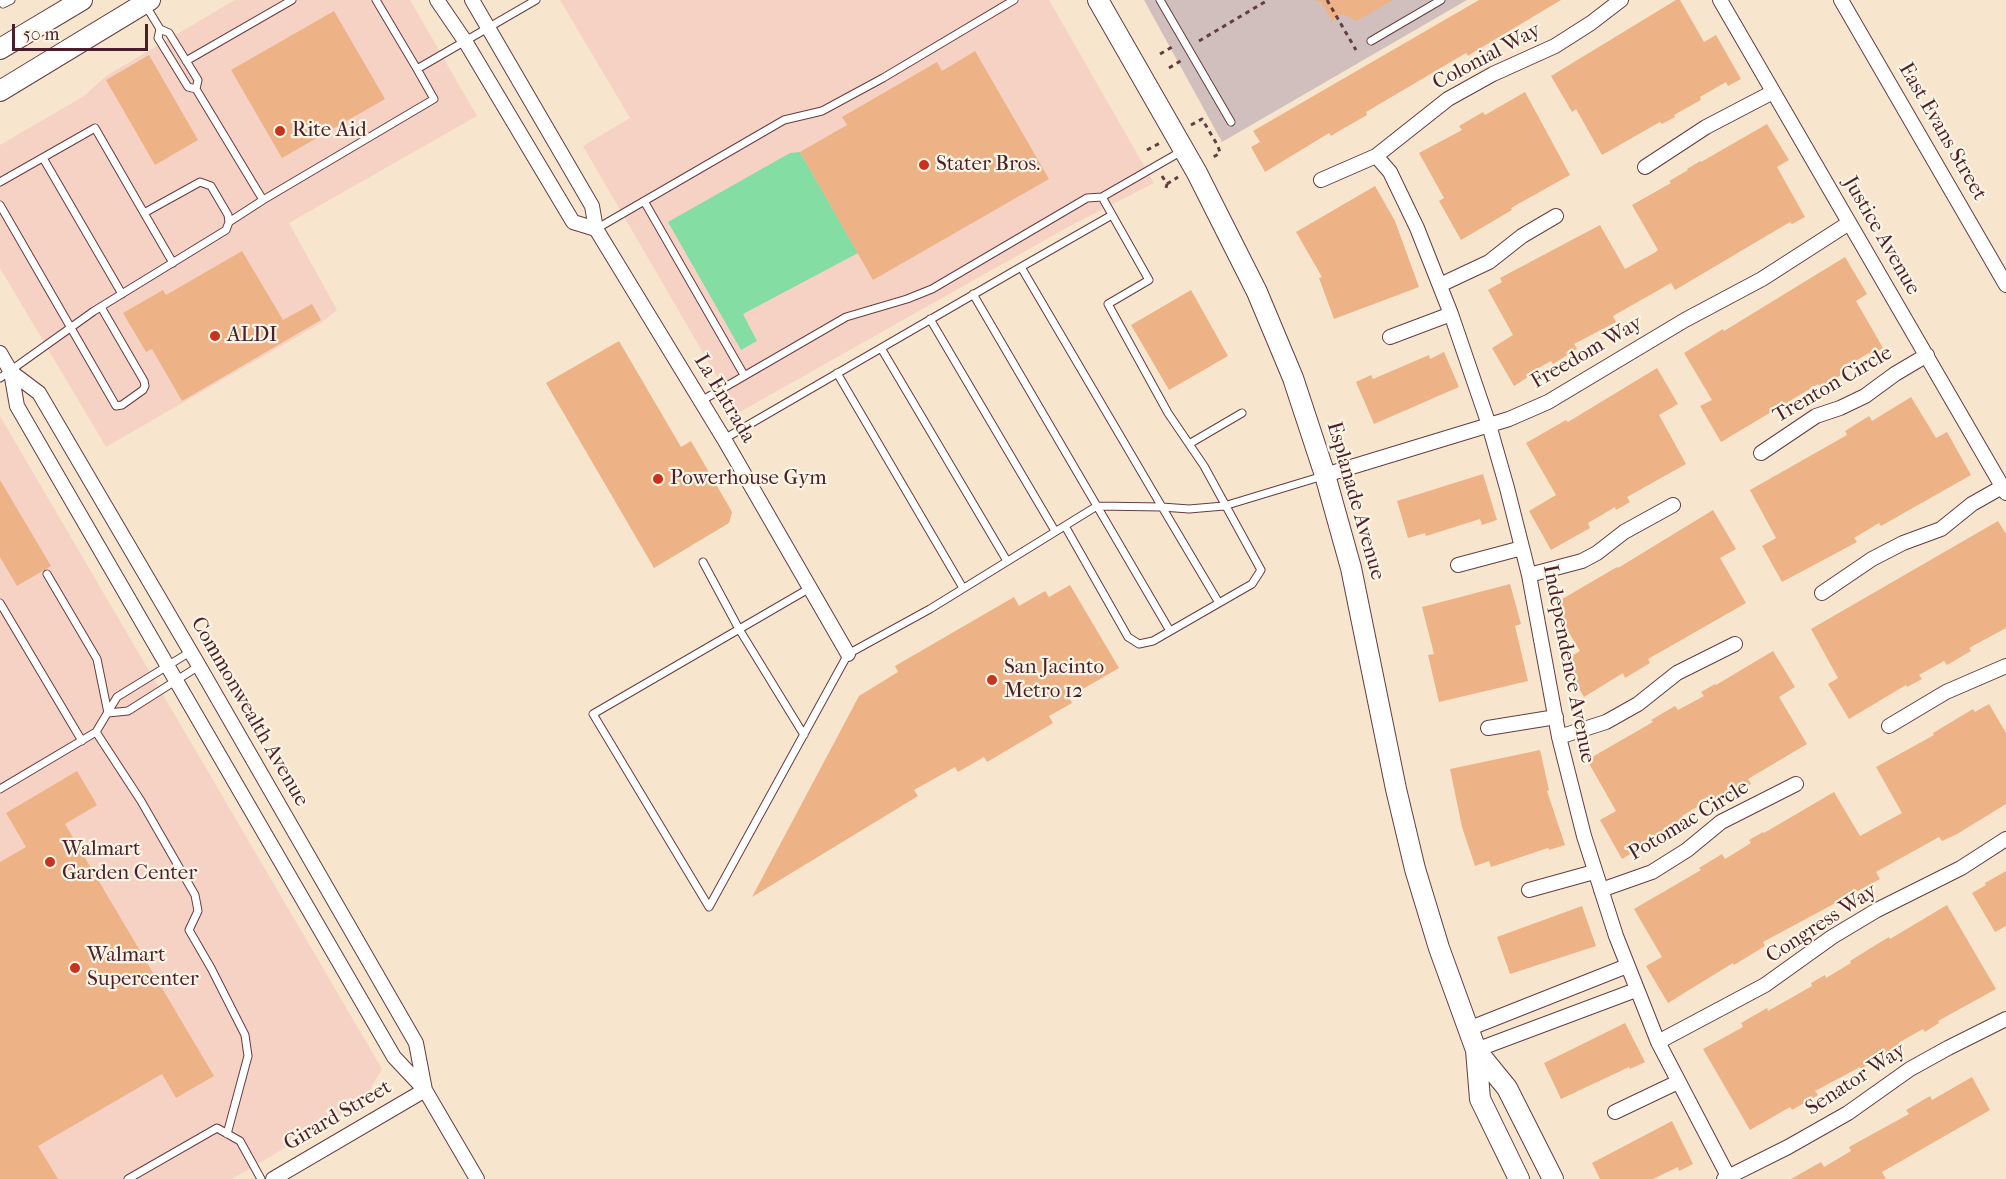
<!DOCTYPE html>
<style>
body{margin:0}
#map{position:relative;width:2006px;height:1179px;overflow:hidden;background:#f7e6cd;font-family:"IM FELL French Canon",serif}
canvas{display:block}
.scale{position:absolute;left:12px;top:24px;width:136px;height:27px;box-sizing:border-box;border:3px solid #4a1f2b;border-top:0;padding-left:8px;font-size:18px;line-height:21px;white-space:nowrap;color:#4a1f2b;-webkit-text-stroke:4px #fcf5e5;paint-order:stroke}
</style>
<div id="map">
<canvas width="2006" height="1179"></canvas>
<div class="scale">50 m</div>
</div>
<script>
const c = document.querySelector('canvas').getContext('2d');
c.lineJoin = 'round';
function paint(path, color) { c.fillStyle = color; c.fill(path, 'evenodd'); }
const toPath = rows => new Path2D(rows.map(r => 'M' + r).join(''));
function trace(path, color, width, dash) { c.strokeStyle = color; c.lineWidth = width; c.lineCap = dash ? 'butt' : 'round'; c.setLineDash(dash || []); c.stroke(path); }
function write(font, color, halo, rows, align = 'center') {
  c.font = font + ' "IM FELL French Canon",serif'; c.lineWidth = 4.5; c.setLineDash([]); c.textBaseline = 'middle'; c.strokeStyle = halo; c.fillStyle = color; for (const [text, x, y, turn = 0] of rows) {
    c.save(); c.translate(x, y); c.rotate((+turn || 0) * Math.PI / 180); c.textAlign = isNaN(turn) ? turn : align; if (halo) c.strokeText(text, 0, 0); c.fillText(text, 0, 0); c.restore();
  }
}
paint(toPath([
 [235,0,410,0,477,116,289,223,337,310,321,323,106,447,0,268,0,145,84,96,106,76],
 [560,0,1049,0,1154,183,1070,226,738,413,583,146,630,118],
 [0,416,382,1069,363,1102,232,1179,0,1179]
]), '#f6d2c4');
paint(toPath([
 [1144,0,1467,0,1222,142]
]), '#d1bfbe');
paint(toPath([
 [800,152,858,253,743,314,757,341,741,350,668,222,790,153]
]), '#84dda2');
paint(toPath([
 [1315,0,1393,0,1357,21,1343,14,1332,21,1322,3],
 [1479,0,1561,0,1474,52,1468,56,1466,53,1366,112,1367,115,1339,131,1331,136,1329,133,1265,172,1251,147,1260,142,1253,131],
 [1676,0,1680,0,1704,42,1716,35,1741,79,1728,86,1726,82,1700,97,1701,100,1674,115,1675,117,1662,124,1660,122,1602,155,1576,109,1572,112,1551,76],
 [334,11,385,99,282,158,231,70],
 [975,51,1049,179,873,280,800,152,847,125,842,117,937,62,942,71],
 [149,55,198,140,155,165,106,80],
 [1525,92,1570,175,1511,208,1512,210,1461,240,1439,201,1444,198,1419,153,1462,130,1459,126,1483,112,1485,115],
 [1767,124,1789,160,1777,167,1805,217,1792,224,1790,222,1675,290,1671,283,1613,316,1616,322,1574,344,1577,349,1553,364,1551,361,1526,375,1528,377,1514,386,1492,348,1513,335,1488,290,1502,282,1500,278,1600,225,1625,269,1654,253,1658,250,1632,205,1671,183,1669,181,1688,170,1687,169,1700,161,1701,162],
 [1375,186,1395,221,1419,287,1334,319,1319,278,1322,277,1296,232],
 [242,251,283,320,312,304,321,320,182,401,152,349,146,352,123,313,163,290,166,295],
 [1845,257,1867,294,1856,301,1883,348,1871,355,1869,353,1840,370,1843,374,1820,387,1818,384,1721,442,1700,406,1712,400,1684,353,1723,329,1724,331],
 [1191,290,1228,356,1169,390,1131,325],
 [619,341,681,447,691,441,732,512,729,523,654,568,546,383],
 [1444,352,1459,387,1374,424,1356,382,1371,375,1373,379,1429,355,1430,359],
 [1657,368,1678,404,1659,415,1686,464,1627,497,1630,502,1616,510,1615,507,1588,523,1590,528,1551,550,1529,511,1556,495,1526,443,1566,420,1568,422],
 [1911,397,1936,438,1947,432,1971,475,1881,526,1879,523,1854,538,1857,542,1782,582,1762,546,1776,538,1750,490,1847,435,1845,431,1869,416,1872,421],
 [1483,474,1497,520,1482,525,1480,519,1426,536,1425,533,1408,538,1397,501],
 [0,480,51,566,17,586,0,557],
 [1713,510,1736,549,1720,558,1746,603,1648,659,1650,663,1625,678,1623,673,1584,697,1563,661,1580,651,1552,605,1617,567,1618,568],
 [1998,521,2006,534,2006,628,1969,648,1971,651,1947,665,1944,661,1919,675,1922,679,1907,687,1906,685,1849,719,1828,684,1838,678,1811,629],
 [1510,584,1521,624,1515,626,1528,681,1439,702,1428,655,1434,654,1422,607],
 [1070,585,1119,668,1069,697,1072,703,1049,716,1053,723,987,762,984,757,958,772,955,767,914,790,918,796,752,897,859,696,898,672,895,666,1014,597,1019,606,1045,591,1049,597],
 [1773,651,1795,687,1779,697,1807,744,1748,779,1751,784,1737,791,1735,789,1713,802,1710,799,1682,816,1684,821,1622,859,1600,820,1616,811,1587,760,1653,722,1651,720,1675,706,1678,710,1704,696,1701,692,1715,684,1716,685],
 [1989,704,2006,733,2006,804,1957,834,1942,841,1939,837,1876,872,1880,879,1763,942,1765,946,1734,965,1733,963,1668,1003,1646,966,1662,957,1634,909,1701,870,1699,868,1722,854,1725,859,1751,843,1749,840,1763,832,1764,833,1834,792,1860,836,1902,813,1876,767,1934,735,1933,733,1973,709,1975,712],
 [1540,750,1549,790,1547,791,1565,845,1549,850,1548,848,1491,867,1489,861,1475,866,1462,827,1450,769],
 [77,771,97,805,65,824,214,1076,176,1098,162,1074,38,1146,58,1179,0,1179,0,862,26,847,6,813],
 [2006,871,2006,926,1995,932,1972,893,1986,885,1985,883],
 [1947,905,1996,989,1938,1021,1939,1023,1925,1032,1923,1029,1898,1043,1900,1045,1861,1069,1860,1067,1815,1091,1818,1095,1792,1110,1790,1107,1750,1130,1703,1049,1743,1027,1741,1023,1767,1008,1768,1011,1812,986,1811,983,1825,975,1826,978,1851,963,1850,961,1874,946,1889,937,1890,939],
 [1582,906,1596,946,1510,974,1497,937],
 [1625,1023,1645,1062,1630,1069,1629,1067,1561,1099,1544,1063],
 [1972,1077,1990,1110,1882,1172,1886,1179,1791,1179,1821,1162,1824,1167,1851,1151,1849,1147,1909,1114,1906,1110,1930,1096,1932,1100],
 [1672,1121,1693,1164,1679,1171,1678,1167,1653,1179,1600,1179,1592,1163]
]), '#edb387');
const lane = toPath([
 [1,0,3,4,11,0],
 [376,0,417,69],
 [1160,0,1231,122],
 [146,6,160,29,169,33,198,80,196,89,188,87,158,38,160,29],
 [1371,41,1441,0],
 [186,61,292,0],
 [196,89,263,200,434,99,417,69,536,0],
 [43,158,122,294],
 [0,182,95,128,144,213,200,182,211,186,228,215,229,222,226,230,94,311,0,378],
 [644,201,744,375],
 [0,205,116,406,122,405,143,390,145,386,144,381,101,307],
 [144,213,173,263],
 [229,222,263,200],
 [596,229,784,120,822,111,883,78,1014,0],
 [1021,267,1112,215],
 [973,294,1170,631],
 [930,319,1055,531],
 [881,348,1007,561],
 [837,373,963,588],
 [701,401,846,317,907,299,932,289,1087,198,1102,197],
 [724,439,1021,267,1162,507,1097,506,930,609,848,654,709,907,593,714,810,588],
 [1189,444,1242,413],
 [1162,507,1189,509,1224,506,1323,476],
 [1162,507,1219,603],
 [1065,526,1128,637,1139,644,1153,641,1252,584,1261,570,1204,466,1168,413,1108,304,1149,280,1102,197,1182,151],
 [703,562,739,629,804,735],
 [47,574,97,659,108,713],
 [0,603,82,741],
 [108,713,128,711,199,666],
 [96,732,141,801,195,895,198,911,189,930,211,968,245,1035,248,1056,227,1134],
 [0,789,96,732,117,697,190,652],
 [128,1179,217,1128,240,1141,261,1179]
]);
const street = toPath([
 [437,0,465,41,573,222,596,229],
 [472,0,592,206,596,229,724,439,848,654],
 [1720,0,2006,493],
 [1841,0,2006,285],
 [1376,156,1390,172,1417,228,1451,314,1489,425,1507,488,1529,575,1559,737,1584,836,1616,936,1658,1042,1728,1176],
 [1645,167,1706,127,1773,92],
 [1321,180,1376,156,1448,99,1493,74,1555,46,1591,23,1621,0],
 [1440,285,1489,262,1522,236,1556,216],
 [1390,337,1451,314],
 [0,353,11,372,17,406,394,1057,425,1090,477,1179],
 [11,372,39,393,199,666,416,1043,425,1090],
 [1761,453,1816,416,1840,408,1865,396,1895,374,1927,355],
 [1325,475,1509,419,1548,402,1685,320,1762,279,1849,223],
 [1458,565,1522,548],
 [1529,575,1582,561,1597,553,1624,532,1673,505],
 [1822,593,1872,559,1903,543,1941,529,1972,504,2002,487],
 [1889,726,1946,692,2006,666],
 [1488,728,1556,717],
 [1559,737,1606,722,1638,704,1677,673,1735,644],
 [1529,890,1594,872],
 [1601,890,1652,872,1687,850,1721,822,1796,784],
 [1468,1029,1627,966],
 [1658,1042,1765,985,1832,937,1877,910,1961,868,2006,839],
 [1476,1050,1636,990],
 [1615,1112,1678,1082],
 [273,1179,425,1090],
 [1724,1179,1788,1147,1848,1113,1910,1069,1948,1048,2006,1019]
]);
const secondary = toPath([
 [1098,0,1197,173,1257,292,1293,378,1325,475,1351,568,1396,789,1415,869,1439,948,1476,1050,1480,1099,1519,1179],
 [0,49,82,0],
 [0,91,150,0],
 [1476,1050,1507,1088,1553,1179]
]);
trace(lane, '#643d43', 9);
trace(street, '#643d43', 16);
trace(secondary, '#643d43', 22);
trace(toPath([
 [1327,0,1356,50],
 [1199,41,1268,0],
 [1160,54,1174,46],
 [1169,68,1182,60],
 [1191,125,1202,119,1218,146,1220,153,1210,159],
 [1147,150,1160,143],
 [1162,176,1167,184,1166,188],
 [1167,184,1178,177]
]), '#643d43', 3, [4.5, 4.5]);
trace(lane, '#fff', 7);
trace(street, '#fff', 14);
trace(secondary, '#fff', 20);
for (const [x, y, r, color] of [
 [280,131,6,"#c8321e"],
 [924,165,6,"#c8321e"],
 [215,336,6,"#c8321e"],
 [658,479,6,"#c8321e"],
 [992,680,6,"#c8321e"],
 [50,862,6,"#c8321e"],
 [75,968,6,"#c8321e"]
]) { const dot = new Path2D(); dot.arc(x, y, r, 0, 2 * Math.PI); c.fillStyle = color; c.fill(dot); trace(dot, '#fcf5e5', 2); }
write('21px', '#4a1f2b', '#fcf5e5', [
 ["Colonial Way",1487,57,-28],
 ["East Evans Street",1942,132,60],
 ["Justice Avenue",1881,236,60],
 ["Freedom Way",1587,353,-30],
 ["Trenton Circle",1833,385,-30],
 ["La Entrada",724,399,59],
 ["Esplanade Avenue",1355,501,74],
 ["Independence Avenue",1568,664,79],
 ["Commonwealth Avenue",249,712,60],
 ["Potomac Circle",1689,821,-31],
 ["Congress Way",1822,924,-33],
 ["Senator Way",1856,1080,-33],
 ["Girard Street",338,1116,-30]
]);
write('21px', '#4a1f2b', '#fcf5e5', [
 ["Rite Aid",292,131],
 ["Stater Bros.",936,165],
 ["ALDI",227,336],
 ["Powerhouse Gym",670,479],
 ["San Jacinto",1004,668],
 ["Metro 12",1004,692],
 ["Walmart",62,850],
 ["Garden Center",62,874],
 ["Walmart",87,956],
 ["Supercenter",87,980]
], 'left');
</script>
